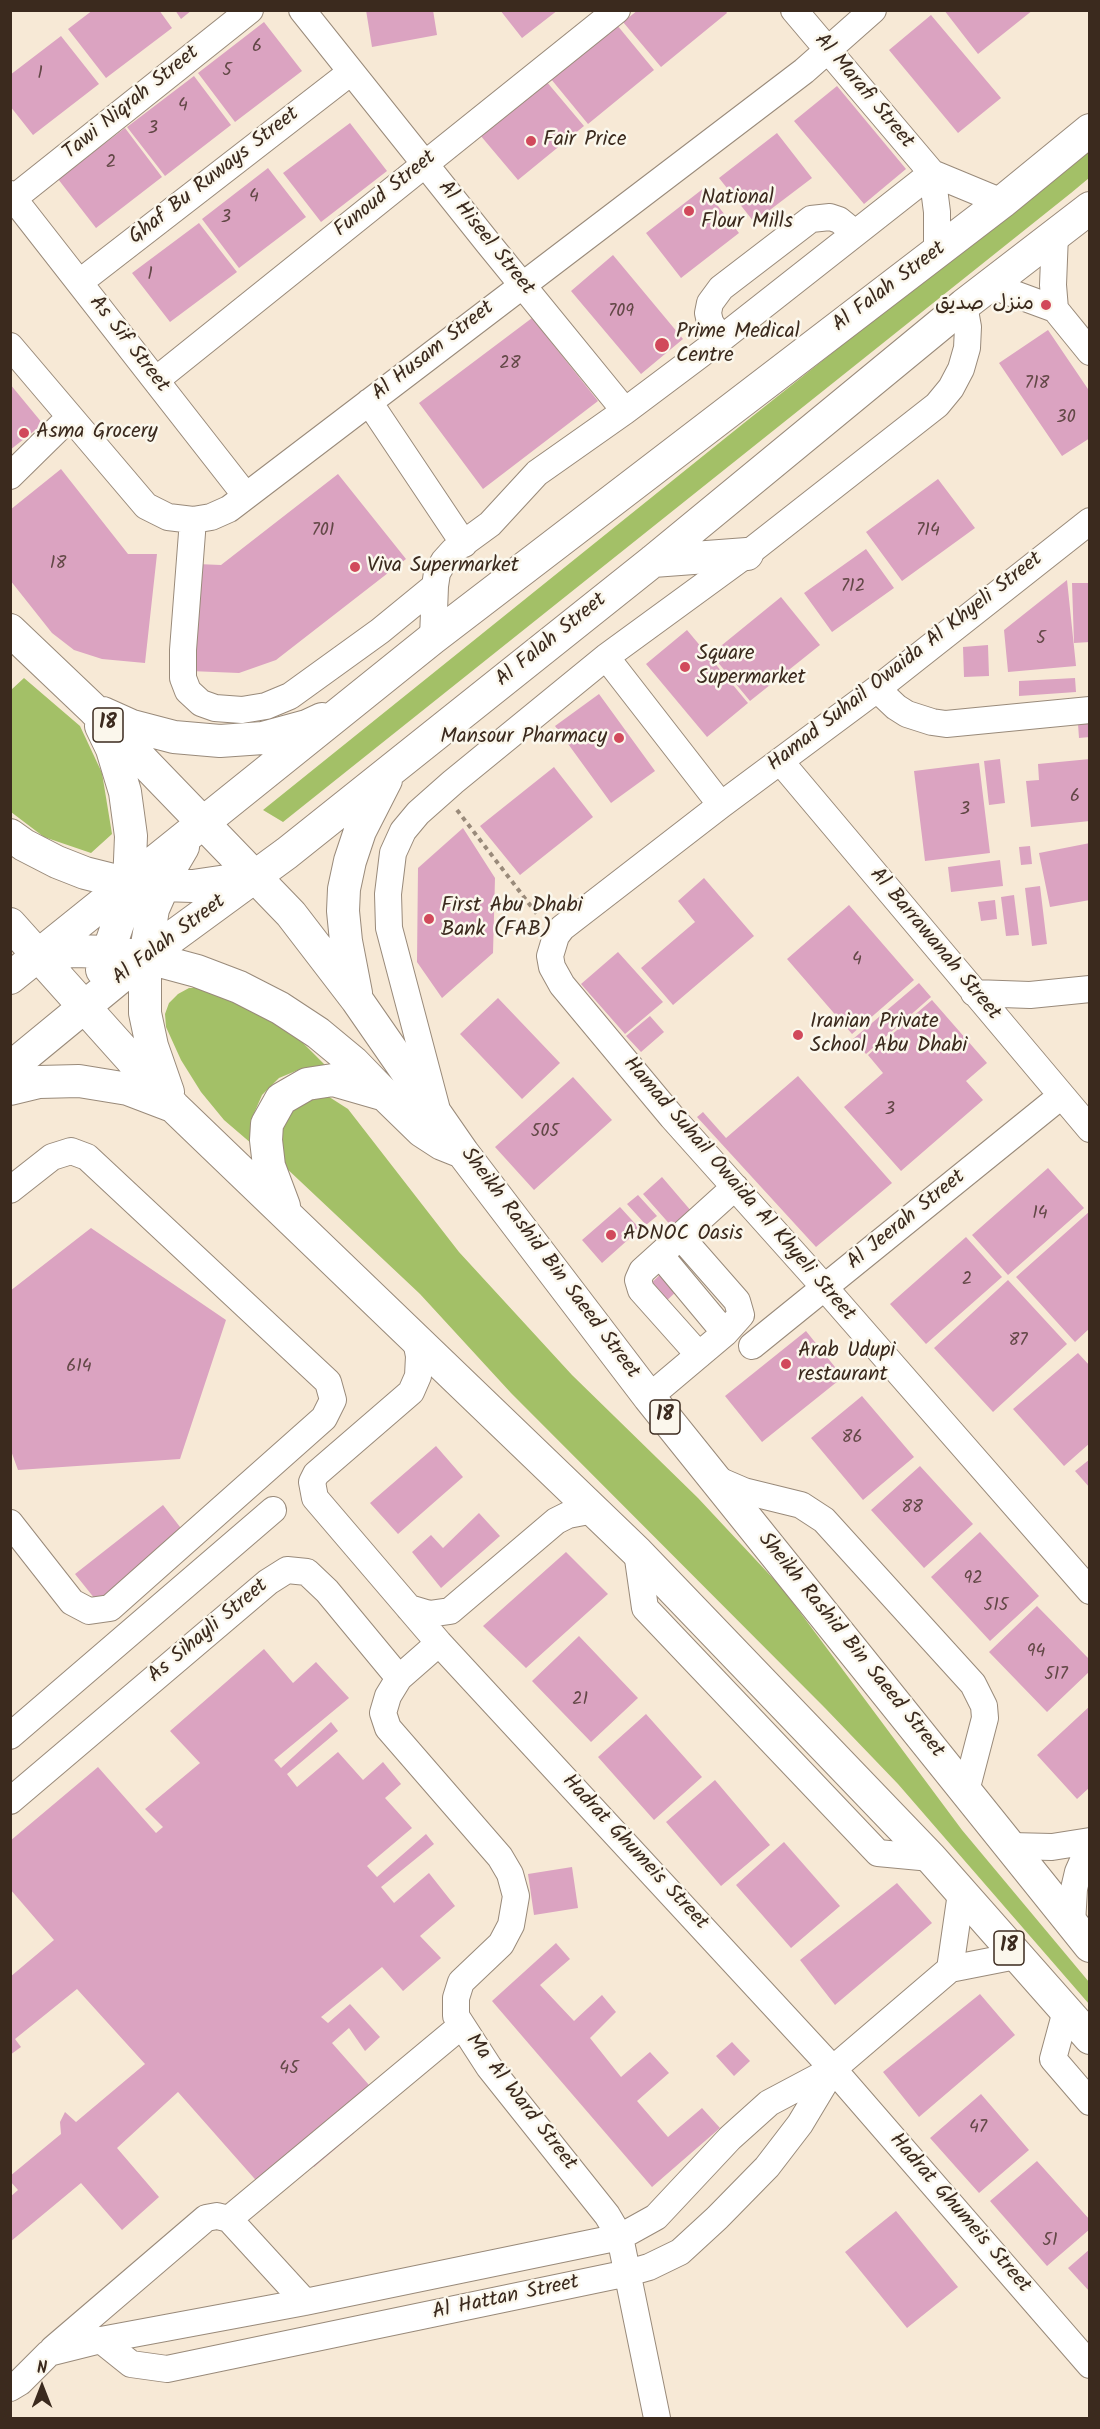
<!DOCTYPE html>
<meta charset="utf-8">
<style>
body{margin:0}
#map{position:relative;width:1100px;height:2429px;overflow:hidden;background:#f7e9d6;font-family:Kalam,sans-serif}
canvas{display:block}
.frame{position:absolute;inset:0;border:12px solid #3b2a1e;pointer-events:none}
.north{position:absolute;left:12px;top:2357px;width:60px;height:60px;-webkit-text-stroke:4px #fbf7ec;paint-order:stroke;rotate:0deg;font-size:16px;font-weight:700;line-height:24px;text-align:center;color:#3b2a1e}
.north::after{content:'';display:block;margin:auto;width:21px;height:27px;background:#3b2a1e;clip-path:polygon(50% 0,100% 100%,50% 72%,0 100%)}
</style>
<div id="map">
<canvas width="1100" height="2429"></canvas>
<div class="frame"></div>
<div class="north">N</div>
</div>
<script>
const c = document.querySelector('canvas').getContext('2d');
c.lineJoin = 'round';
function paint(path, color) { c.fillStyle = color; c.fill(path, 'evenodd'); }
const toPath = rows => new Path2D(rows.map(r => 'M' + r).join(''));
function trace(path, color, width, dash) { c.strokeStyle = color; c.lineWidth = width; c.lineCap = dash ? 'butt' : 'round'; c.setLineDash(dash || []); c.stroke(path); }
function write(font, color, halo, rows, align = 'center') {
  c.font = font + ' Kalam,"Playpen Sans Arabic",sans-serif'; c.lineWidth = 5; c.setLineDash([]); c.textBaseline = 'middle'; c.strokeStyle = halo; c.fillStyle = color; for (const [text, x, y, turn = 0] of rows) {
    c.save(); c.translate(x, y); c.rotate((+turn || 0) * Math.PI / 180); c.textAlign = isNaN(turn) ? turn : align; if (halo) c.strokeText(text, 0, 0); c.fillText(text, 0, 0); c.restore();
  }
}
paint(toPath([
 [1089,149,1089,178,1071,193,283,822,263,810,744,423],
 [24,678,80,726,102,773,112,834,91,853,44,837,11,812,11,690],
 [189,988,201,988,237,1001,271,1019,302,1042,329,1069,303,1068,279,1078,262,1095,252,1118,252,1144,224,1120,201,1092,181,1060,166,1027,165,1014,169,1003,178,994],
 [323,1093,348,1109,459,1252,572,1375,698,1498,782,1588,962,1830,1089,1982,1089,2004,898,1784,825,1708,511,1393,420,1294,283,1165,274,1122,281,1107]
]), '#a3c067');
paint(toPath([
 [93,10,159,10,172,28,106,78,68,29],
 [175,10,192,10,181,19],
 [366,10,433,10,437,35,372,47],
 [500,10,558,10,522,38],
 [638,10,725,10,727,13,661,67,623,22],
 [944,10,1033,10,978,54],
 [931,15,1001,98,958,133,889,50],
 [264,22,302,71,235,122,198,73],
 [617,25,654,70,588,124,551,79],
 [61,36,99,84,33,135,10,106,10,75],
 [194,76,231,125,165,176,127,127],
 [546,81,584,126,518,180,480,135],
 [837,86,906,169,864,204,794,121],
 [350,123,387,171,321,222,283,173],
 [125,128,162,177,96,228,58,179],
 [777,133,812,178,754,222,719,178],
 [268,168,306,217,239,268,202,219],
 [704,188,739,233,681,278,646,233],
 [199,223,237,272,170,322,132,273],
 [613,255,683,339,641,374,571,291],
 [532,318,598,401,483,489,419,403],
 [1048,330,1090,392,1090,438,1062,456,999,363],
 [10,384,43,424,10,450],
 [61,469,128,554,157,554,145,663,102,659,74,650,52,633,10,580,10,510],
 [338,474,406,559,276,660,239,673,190,671,197,564,221,565],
 [938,479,975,528,902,581,866,532],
 [866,549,894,588,832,632,804,593],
 [1067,580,1076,666,1008,672,1004,630],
 [1072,583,1090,583,1090,642,1074,643],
 [781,597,820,645,750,701,711,654],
 [687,630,748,703,707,737,646,664],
 [988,645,989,676,964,677,963,647],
 [1075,678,1076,692,1019,696,1019,681],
 [599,694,655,771,611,803,555,726],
 [1090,722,1090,737,1079,738,1078,724],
 [1000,759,1005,803,989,805,984,761],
 [1090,759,1090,821,1031,827,1026,781,1039,780,1038,764],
 [979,763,990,853,925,861,914,771],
 [554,767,593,817,520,875,480,826],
 [463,828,495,878,493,953,442,998,417,962,418,868],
 [1090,843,1090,900,1050,907,1039,853],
 [1030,846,1032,864,1021,865,1019,847],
 [1000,860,1003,886,951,892,948,867],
 [704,878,754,936,673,1005,641,968,695,922,678,901],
 [1040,886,1047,944,1032,946,1025,888],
 [1014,895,1019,935,1006,936,1001,897],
 [995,900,997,919,981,921,978,902],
 [849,905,914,980,852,1034,787,959],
 [618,952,663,1002,625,1034,581,984],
 [919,983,931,997,866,1054,853,1039],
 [498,998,560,1063,522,1099,460,1034],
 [932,1000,987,1063,966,1081,983,1100,901,1171,844,1107,883,1073,868,1055],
 [650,1016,664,1032,641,1052,626,1036],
 [798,1076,892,1183,816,1247,697,1117,703,1112,726,1138],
 [573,1077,612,1120,534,1190,495,1147],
 [1048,1168,1084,1208,1008,1275,972,1235],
 [662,1177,692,1212,673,1228,643,1194],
 [638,1195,657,1216,646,1225,627,1204],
 [620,1207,640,1229,602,1263,582,1240],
 [1090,1211,1090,1328,1075,1342,1016,1277],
 [91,1228,226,1320,180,1459,18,1470,10,1448,10,1291],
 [966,1237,1002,1277,926,1344,890,1304],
 [665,1270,681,1287,661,1306,645,1289],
 [1008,1280,1067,1344,993,1412,934,1348],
 [806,1331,843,1377,762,1442,725,1396],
 [1078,1353,1090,1366,1090,1443,1064,1466,1013,1409],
 [862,1396,914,1457,863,1500,811,1438],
 [436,1446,463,1477,398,1534,370,1503],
 [1090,1459,1090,1488,1075,1471],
 [920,1466,973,1524,924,1568,871,1510],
 [163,1505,187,1536,99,1604,75,1574],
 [479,1513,500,1536,441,1588,412,1552,431,1535,443,1548],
 [980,1532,1039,1596,990,1641,931,1577],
 [566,1552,608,1594,526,1668,483,1626],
 [1037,1606,1090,1660,1090,1671,1047,1712,989,1652],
 [579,1636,638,1698,591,1742,532,1681],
 [264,1649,293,1683,316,1662,349,1698,274,1760,281,1768,331,1722,338,1731,287,1774,297,1787,338,1752,363,1780,383,1762,401,1784,385,1798,412,1828,367,1866,377,1877,426,1834,434,1844,381,1887,394,1903,429,1873,455,1906,420,1936,441,1958,403,1991,382,1967,321,2017,328,2023,350,2004,380,2037,365,2051,349,2028,332,2043,369,2085,339,2113,354,2133,314,2167,300,2150,261,2186,178,2092,117,2148,159,2197,122,2230,81,2183,10,2242,10,2197,18,2190,10,2181,10,2176,61,2134,60,2122,65,2112,76,2122,145,2064,77,1989,15,2039,21,2047,10,2055,10,1977,54,1940,10,1889,10,1841,98,1767,156,1833,163,1827,145,1809,200,1763,170,1731],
 [1090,1706,1090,1787,1077,1799,1037,1755],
 [646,1714,702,1777,654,1820,598,1757],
 [715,1780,770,1845,721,1886,666,1822],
 [784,1842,840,1906,791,1948,736,1885],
 [572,1867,578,1908,534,1915,528,1874],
 [897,1883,932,1923,835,2005,800,1960],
 [556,1943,570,1959,540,1985,574,2021,602,1995,616,2012,590,2038,621,2077,650,2052,669,2073,637,2101,668,2137,702,2108,720,2128,652,2187,492,2001],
 [980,1994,1015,2035,919,2117,883,2072],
 [732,2042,750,2061,734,2076,716,2056],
 [981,2094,1029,2150,979,2193,930,2138],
 [1037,2161,1090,2220,1090,2229,1047,2266,990,2201],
 [896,2211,958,2287,907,2328,845,2252],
 [1090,2249,1090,2292,1068,2268]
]), '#dba3c1');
const minor = toPath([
 [302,10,488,243,625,411],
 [794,10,932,173,1002,202],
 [932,173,937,212,937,252],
 [10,194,246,496],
 [14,198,250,10],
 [80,282,351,72],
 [990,285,1055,309,1090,352],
 [1055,309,1053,285,1055,234],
 [721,339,710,322,708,313,710,303,721,288,811,219,830,217,839,220,855,233],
 [10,346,146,506,168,517,193,520,211,517,229,509,804,71,873,10],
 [156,380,617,10],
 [369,402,464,544],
 [10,476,70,417],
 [193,520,183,650,183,678,188,691,201,703,215,708,242,710,266,706,290,696,380,631,435,586],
 [1090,521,877,689,721,805,562,928,556,936,550,956,552,967,562,985,672,1117,825,1288,1090,1591],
 [433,638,435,586,437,573,444,561,453,551,490,524,537,473,625,411,721,339,932,173],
 [606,657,721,805],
 [877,689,896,707,907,714,932,722,946,724,1090,710],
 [780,761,1090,1129],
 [974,993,1030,995,1090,989],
 [436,1106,389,928,388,894,393,853,403,831,418,813,453,782,606,657,747,554,937,405,951,388,961,369,967,348,968,327,964,305],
 [10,1190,52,1157,71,1151,87,1157,328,1382,333,1400,324,1418,110,1608,89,1611,72,1602,10,1523],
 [660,1255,725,1333],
 [415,1336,419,1356,418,1376,411,1392,316,1474,312,1482,315,1498,439,1643,833,2069,1090,2365],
 [752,1346,1061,1096],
 [699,1355,641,1290,638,1280,642,1271,735,1187],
 [649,1397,725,1333,741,1315,737,1301,680,1236],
 [716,1479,744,1491,801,1505,824,1520,973,1684,984,1706,985,1718,966,1791],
 [637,1552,645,1608,878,1853,931,1858],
 [409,1608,429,1614,450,1611,556,1521,568,1515,594,1510],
 [439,1643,399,1678,388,1696,383,1713,388,1728,500,1857,510,1874,516,1896,511,1925,501,1944,461,1982,456,1998,456,2016,489,2067,607,2215,620,2237,657,2418],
 [10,1736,273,1510],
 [10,1801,268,1582,287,1570,307,1572,327,1591,399,1678],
 [1011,1846,1052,1847,1090,1841],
 [1072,1924,1074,1889,1078,1872,1090,1845],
 [950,1969,961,1893],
 [1066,2011,1053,2059,1090,2102],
 [229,2219,461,2026],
 [101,2340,131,2364,167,2369,628,2273,649,2267,680,2252,717,2218,767,2167,800,2124,833,2069],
 [53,2349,206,2218,217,2216,229,2219,305,2302],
 [10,2388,20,2382,49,2353,101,2340,305,2302,620,2237,656,2217,730,2138,769,2103,833,2069,950,1969,1016,1956]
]);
const major = toPath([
 [653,561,747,554],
 [10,630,93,709,291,914,357,1000,463,1153,649,1397,1090,1946],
 [103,713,132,726,174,737,220,741,263,738,307,726,322,719],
 [101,726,112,749,125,792,131,836,129,884,124,906,102,970],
 [10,835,24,845,57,862,85,873,129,884,193,886,247,878],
 [10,924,174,1107,637,1552,931,1858,1090,2038],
 [39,956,73,951,109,952,145,957,197,971,239,987,280,1008,318,1033,353,1062,385,1095],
 [10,978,433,638,1002,202,1090,130],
 [356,993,346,941,343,911,344,889,350,861,360,831,386,780],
 [10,1068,145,957,287,853,391,770,653,561,964,305,1090,208],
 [10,1089,39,1082,79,1081,128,1089,170,1105],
 [168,1092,152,1046,145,1013,145,957,153,909,173,864,183,847],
 [284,1206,269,1166,266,1140,267,1124,281,1099,307,1084,333,1080,385,1095,422,1131,442,1144,457,1150]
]);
trace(minor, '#998a7a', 28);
trace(major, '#998a7a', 34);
trace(toPath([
 [457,810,537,914]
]), '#998a7a', 4, [4.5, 4.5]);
trace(minor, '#fff', 26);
trace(major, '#fff', 32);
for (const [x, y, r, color] of [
 [531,141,6,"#d1495b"],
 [689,211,6,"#d1495b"],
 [1046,305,6,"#d1495b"],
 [662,345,8,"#d1495b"],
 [24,433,6,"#d1495b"],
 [355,567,6,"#d1495b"],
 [685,667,6,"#d1495b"],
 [619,738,6,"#d1495b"],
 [429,919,6,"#d1495b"],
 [798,1035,6,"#d1495b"],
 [611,1235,6,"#d1495b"],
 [786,1364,6,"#d1495b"]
]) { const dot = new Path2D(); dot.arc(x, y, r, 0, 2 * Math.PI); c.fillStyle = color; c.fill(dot); trace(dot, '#fbf7ec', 2); }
write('18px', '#634847', null, [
 ["6",257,48],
 ["5",227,72],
 ["1",40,75],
 ["4",183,107],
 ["3",153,130],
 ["2",111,164],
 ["4",254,198],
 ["3",226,219],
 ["1",150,276],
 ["709",621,313],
 ["28",510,365],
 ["718",1037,385],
 ["30",1066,419],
 ["701",323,532],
 ["714",928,532],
 ["18",58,565],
 ["712",853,588],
 ["5",1041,640],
 ["6",1075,798],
 ["3",965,811],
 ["4",857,961],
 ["3",890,1111],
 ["505",545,1133],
 ["14",1040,1215],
 ["2",967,1281],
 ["87",1018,1342],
 ["614",79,1368],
 ["86",852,1439],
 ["88",912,1509],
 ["92",973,1580],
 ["515",996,1607],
 ["94",1036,1653],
 ["517",1056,1676],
 ["21",580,1701],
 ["45",289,2070],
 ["47",978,2129],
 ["51",1050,2242]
]);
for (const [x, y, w] of [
 [108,725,30],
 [665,1417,30],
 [1009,1948,30]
]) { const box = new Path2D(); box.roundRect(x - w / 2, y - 17, w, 34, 4.5); c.fillStyle = '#fbf7ec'; c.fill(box); trace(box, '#3b2a1e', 1.5); }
write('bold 20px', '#3b2a1e', null, [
 ["18",108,725],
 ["18",665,1417],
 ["18",1009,1948]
]);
write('21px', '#3b2a1e', '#fbf7ec', [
 ["Al Marafi Street",863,92,50],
 ["Tawi Niqrah Street",132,104,-39],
 ["Ghaf Bu Ruways Street",215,177,-38],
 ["Funoud Street",386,195,-39],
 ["Al Hiseel Street",485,239,51],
 ["Al Falah Street",890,288,-37],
 ["As Sif Street",128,345,52],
 ["Al Husam Street",434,352,-38],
 ["Al Falah Street",552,641,-39],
 ["Hamad Suhail Owaida Al Khyeli Street",906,663,-38],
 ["Al Falah Street",170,941,-37],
 ["Al Barrawanah Street",934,945,50],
 ["Hamad Suhail Owaida Al Khyeli Street",738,1190,49],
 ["Al Jeerah Street",907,1221,-39],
 ["Sheikh Rashid Bin Saeed Street",549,1264,53],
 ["As Sihayli Street",209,1632,-40],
 ["Sheikh Rashid Bin Saeed Street",850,1646,51],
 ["Hadrat Ghumeis Street",634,1853,47],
 ["Ma Al Ward Street",520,2103,52],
 ["Hadrat Ghumeis Street",959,2214,49],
 ["Al Hattan Street",506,2299,-12]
]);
write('21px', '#3b2a1e', '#fbf7ec', [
 ["Fair Price",543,141],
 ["National",701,199],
 ["Flour Mills",701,223],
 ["منزل صديق",1034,305,"right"],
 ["Prime Medical",676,333],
 ["Centre",676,357],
 ["Asma Grocery",36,433],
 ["Viva Supermarket",367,567],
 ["Square",697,655],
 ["Supermarket",697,679],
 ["Mansour Pharmacy",607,738,"right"],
 ["First Abu Dhabi",441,907],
 ["Bank (FAB)",441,931],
 ["Iranian Private",810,1023],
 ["School Abu Dhabi",810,1047],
 ["ADNOC Oasis",623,1235],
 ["Arab Udupi",798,1352],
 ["restaurant",798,1376]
], 'left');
</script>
